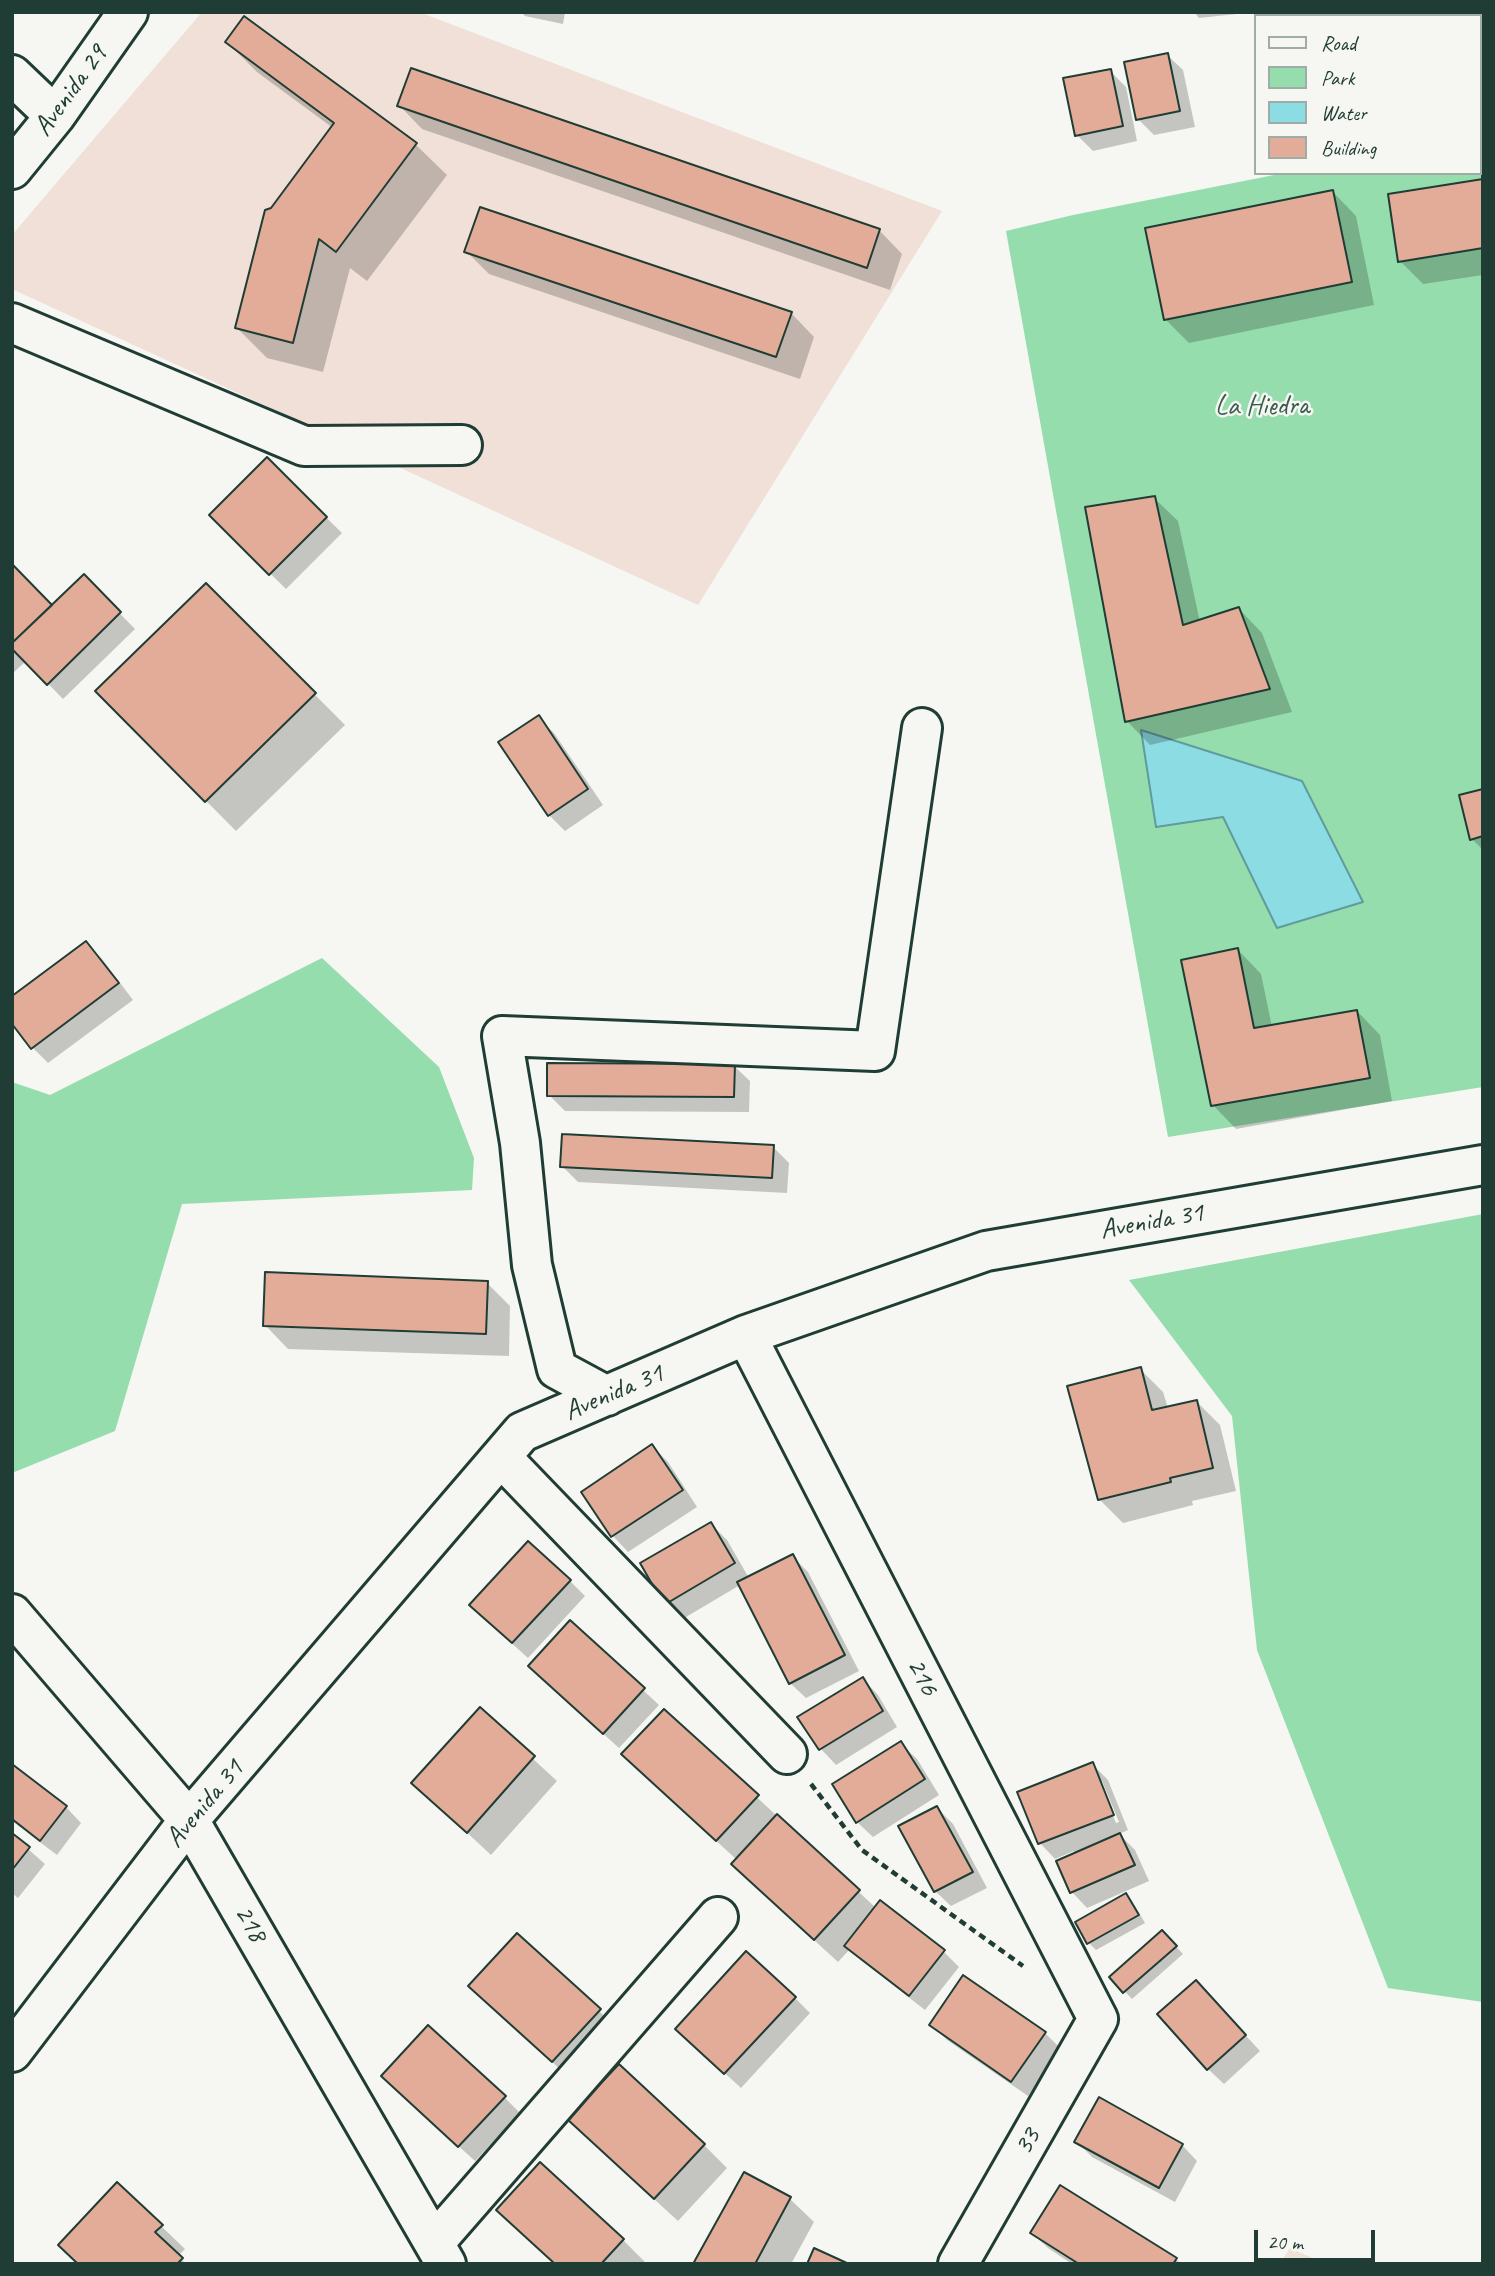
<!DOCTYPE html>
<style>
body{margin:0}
#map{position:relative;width:1495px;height:2276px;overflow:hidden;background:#f6f6f2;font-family:Caveat,sans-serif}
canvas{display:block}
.frame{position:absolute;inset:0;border:14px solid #1f3d34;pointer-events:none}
.legend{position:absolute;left:1254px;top:14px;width:228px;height:161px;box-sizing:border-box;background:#f6f6f2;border:2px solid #a0aca6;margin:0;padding:9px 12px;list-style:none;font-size:21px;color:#1f3d34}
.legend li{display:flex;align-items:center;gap:14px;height:35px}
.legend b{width:35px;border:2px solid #a0aca6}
.scale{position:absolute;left:1254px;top:2230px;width:121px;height:32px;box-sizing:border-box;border:4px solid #1f3d34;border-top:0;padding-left:9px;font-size:21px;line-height:24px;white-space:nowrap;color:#1f3d34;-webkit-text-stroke:5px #f6f6f2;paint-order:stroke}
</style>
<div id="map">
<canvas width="1495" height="2276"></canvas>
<div class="frame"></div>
<ul class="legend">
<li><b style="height:9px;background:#f6f6f2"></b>Road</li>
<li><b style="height:19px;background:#95ddac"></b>Park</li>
<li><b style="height:19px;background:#8bdce3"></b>Water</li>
<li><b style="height:19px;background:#e3ac99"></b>Building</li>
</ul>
<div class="scale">20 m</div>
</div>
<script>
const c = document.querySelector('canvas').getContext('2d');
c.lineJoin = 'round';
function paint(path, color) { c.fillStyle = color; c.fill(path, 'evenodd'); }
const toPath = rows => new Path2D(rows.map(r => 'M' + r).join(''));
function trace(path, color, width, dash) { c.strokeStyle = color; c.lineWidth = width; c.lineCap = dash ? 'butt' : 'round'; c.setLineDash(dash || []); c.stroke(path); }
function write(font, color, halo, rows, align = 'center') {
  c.font = font + ' Caveat,sans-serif'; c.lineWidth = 5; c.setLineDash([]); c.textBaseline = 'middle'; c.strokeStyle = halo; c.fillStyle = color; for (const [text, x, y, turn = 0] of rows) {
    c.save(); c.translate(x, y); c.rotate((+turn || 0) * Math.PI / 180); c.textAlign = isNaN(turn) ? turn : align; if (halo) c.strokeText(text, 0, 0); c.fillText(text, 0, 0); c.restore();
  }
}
paint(toPath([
 [202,12,419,12,942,211,698,605,12,289,12,235],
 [1290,2248,1326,2264,1280,2264]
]), '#f0e0d7');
paint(toPath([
 [1483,134,1483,1087,1168,1137,1006,231,1073,215,1284,173,1479,173,1479,135],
 [322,958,439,1067,474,1158,472,1190,182,1204,115,1431,12,1473,12,1082,50,1095],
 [1483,1214,1483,2002,1388,1988,1257,1650,1232,1416,1129,1280]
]), '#95ddac');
const water = toPath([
 [1141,730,1302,781,1363,902,1277,928,1223,817,1156,827,1141,730]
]);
paint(water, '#8bdce3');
trace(water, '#609c9d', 2);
paint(toPath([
 [521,12,565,12,563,24,525,16],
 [1194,12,1256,12,1199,18],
 [244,18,416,145,447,175,367,281,350,268,323,372,267,358,237,328,272,209,333,128,257,72,227,42],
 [1483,35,1483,92,1479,93,1479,36],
 [1167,55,1183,70,1195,127,1154,135,1138,119],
 [1110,71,1126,87,1137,141,1093,151,1077,135],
 [399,105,879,230,902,254,890,290,422,129],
 [1483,181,1483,275,1423,284,1400,261],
 [1333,192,1356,216,1374,305,1189,343,1165,319],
 [466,251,791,313,814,337,800,379,489,274],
 [267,459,342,533,286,589,211,515],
 [1154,498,1178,521,1200,622,1239,609,1262,633,1292,712,1150,745,1127,721],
 [12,567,52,607,84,577,135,629,63,699,26,661,12,674],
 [206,585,345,725,236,831,97,691],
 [538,718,554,733,603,805,565,831,549,815],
 [1483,791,1483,850,1472,839],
 [86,943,102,959,133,1000,48,1063,32,1047],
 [1238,950,1261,974,1272,1027,1357,1011,1380,1035,1392,1101,1236,1129,1213,1105],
 [734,1066,750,1081,749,1112,565,1111,549,1095],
 [773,1147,789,1163,787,1193,578,1182,562,1166],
 [487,1283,510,1306,509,1356,288,1349,265,1325],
 [1140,1369,1163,1392,1168,1408,1197,1402,1220,1425,1236,1491,1192,1501,1193,1505,1123,1523,1099,1499],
 [652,1446,668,1462,697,1507,628,1552,613,1536,583,1492],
 [711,1524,727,1540,749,1578,792,1556,808,1572,859,1671,806,1698,790,1683,740,1585,681,1620,665,1604],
 [570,1581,585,1596,528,1658,487,1621],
 [570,1622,659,1705,619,1748,546,1682],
 [863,1679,878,1695,897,1727,836,1765,821,1749,799,1718],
 [480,1710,557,1781,491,1855,414,1783],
 [664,1711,876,1908,944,1952,959,1967,925,2010,862,1961,850,1949,838,1962,756,1887,733,1864,737,1860,647,1777],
 [901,1744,917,1759,939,1795,873,1837,857,1822],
 [1092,1764,1108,1780,1128,1830,1119,1834,1135,1850,1149,1881,1087,1908,1072,1892,1074,1851,1055,1859,1040,1843],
 [1098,1781,1102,1781,1119,1822,1116,1823],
 [12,1766,66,1807,81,1823,57,1855,12,1821],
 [937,1808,953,1824,987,1888,951,1906,935,1891],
 [12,1835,45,1864,18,1898,12,1893],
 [1125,1895,1133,1903,1145,1923,1096,1950,1089,1943],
 [1162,1932,1183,1954,1132,1999,1111,1977],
 [964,1977,1045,2033,1061,2049,1028,2096,947,2040,931,2025],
 [470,1986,599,2011,623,2034,576,2084],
 [795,1998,810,2013,741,2088,693,2044],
 [1211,1998,1260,2051,1224,2084,1208,2069],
 [399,2092,504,2097,520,2113,475,2161],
 [1076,2141,1182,2145,1197,2161,1175,2202,1092,2157],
 [593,2143,704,2145,727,2168,678,2221],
 [541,2165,623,2240,646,2263,555,2264],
 [744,2174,790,2199,814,2222,791,2264,695,2264],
 [161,2226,185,2249,178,2256,186,2264,79,2264],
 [1032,2233,1176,2259,1181,2264,1072,2264,1048,2248]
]), '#0003');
const building = toPath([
 [244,16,417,143,336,252,319,239,293,343,235,328,265,210,271,208,334,123,225,42,244,16],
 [1479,34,1483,34,1483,74,1479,75,1479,34],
 [1168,53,1180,111,1136,120,1124,62,1168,53],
 [411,68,880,229,867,268,397,106,411,68],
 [1111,69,1123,126,1075,136,1063,78,1111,69],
 [1483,179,1483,248,1398,262,1388,194,1483,179],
 [1333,190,1352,282,1164,320,1145,228,1333,190],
 [480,207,792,312,776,357,464,252,480,207],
 [267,457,327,517,269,575,209,515,267,457],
 [1155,496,1183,625,1239,607,1270,689,1125,722,1085,507,1155,496],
 [12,564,52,605,12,643,12,564],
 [84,574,121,612,47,685,12,649,12,643,84,574],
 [206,583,316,693,205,802,95,691,206,583],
 [539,715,588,789,548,816,498,742,539,715],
 [1483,789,1483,836,1470,840,1459,795,1483,789],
 [86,941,119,983,31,1049,12,1024,12,996,86,941],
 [1238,948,1254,1028,1357,1010,1370,1078,1211,1106,1181,960,1238,948],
 [547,1063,735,1064,734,1097,547,1096,547,1063],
 [562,1134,774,1145,772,1178,560,1167,562,1134],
 [265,1272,488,1281,486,1334,263,1326,265,1272],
 [1141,1367,1152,1410,1197,1400,1213,1468,1170,1478,1171,1482,1098,1500,1067,1386,1141,1367],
 [652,1444,683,1490,611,1537,581,1492,652,1444],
 [711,1522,735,1563,664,1605,640,1563,711,1522],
 [528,1541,571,1580,512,1643,469,1605,528,1541],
 [793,1554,845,1655,789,1684,737,1582,793,1554],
 [570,1620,645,1688,603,1734,528,1666,570,1620],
 [863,1677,883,1711,819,1750,797,1717,863,1677],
 [480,1707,535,1756,467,1833,411,1783,480,1707],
 [664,1709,759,1795,716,1841,621,1754,664,1709],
 [901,1741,925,1779,856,1823,832,1784,901,1741],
 [1093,1762,1114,1815,1038,1844,1017,1792,1093,1762],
 [12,1764,67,1806,40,1841,12,1819,12,1764],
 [937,1806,973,1872,934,1892,898,1826,937,1806],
 [777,1814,860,1890,814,1940,731,1864,777,1814],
 [12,1833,30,1847,12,1870,12,1833],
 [1120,1833,1135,1865,1070,1893,1056,1861,1120,1833],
 [1126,1893,1139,1915,1087,1944,1075,1922,1126,1893],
 [880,1900,945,1950,909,1996,844,1946,880,1900],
 [1162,1930,1177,1946,1123,1993,1109,1977,1162,1930],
 [517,1933,601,2009,552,2062,468,1986,517,1933],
 [746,1951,796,1997,724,2074,675,2029,746,1951],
 [963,1975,1046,2032,1011,2082,929,2025,963,1975],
 [1196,1980,1246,2035,1207,2070,1157,2014,1196,1980],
 [428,2025,506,2096,458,2147,381,2076,428,2025],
 [619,2064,705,2144,654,2199,567,2119,619,2064],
 [1099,2097,1183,2144,1159,2188,1074,2142,1099,2097],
 [540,2162,624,2239,601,2264,555,2264,496,2210,540,2162],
 [744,2172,791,2197,755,2264,693,2264,744,2172],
 [117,2182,163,2225,155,2232,183,2258,177,2264,78,2264,58,2245,117,2182],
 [1060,2185,1177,2258,1173,2264,1079,2264,1030,2233,1060,2185],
 [814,2248,849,2264,807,2264,814,2248]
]);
paint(building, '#e3ac99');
trace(building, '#1f3d34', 2);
const minor = toPath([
 [12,75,55,116],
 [12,169,55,116,128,12],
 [12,323,304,446,462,445],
 [746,1335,1098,2019,958,2264],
 [607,1396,557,1369,532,1265,520,1143,502,1036,875,1051,922,728],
 [501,1457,787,1754],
 [12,1614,189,1820,446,2264],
 [12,2052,189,1820,522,1432,746,1335,986,1251,1483,1165],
 [434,2243,718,1917]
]);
trace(minor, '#1f3d34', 44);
trace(toPath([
 [811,1784,862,1850,1023,1966]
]), '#1f3d34', 4.5, [7, 5]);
trace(minor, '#f6f6f2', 38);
write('28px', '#1f3d34', '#f6f6f2', [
 ["Avenida 29",71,91,-54],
 ["Avenida 31",1152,1222,-10],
 ["Avenida 31",614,1393,-23],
 ["216",922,1677,63],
 ["Avenida 31",205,1804,-50],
 ["218",250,1924,60],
 ["33",1028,2142,-60]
]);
write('28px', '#375d4c', '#f6f6f2', [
 ["La Hiedra",1262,407]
]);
</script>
